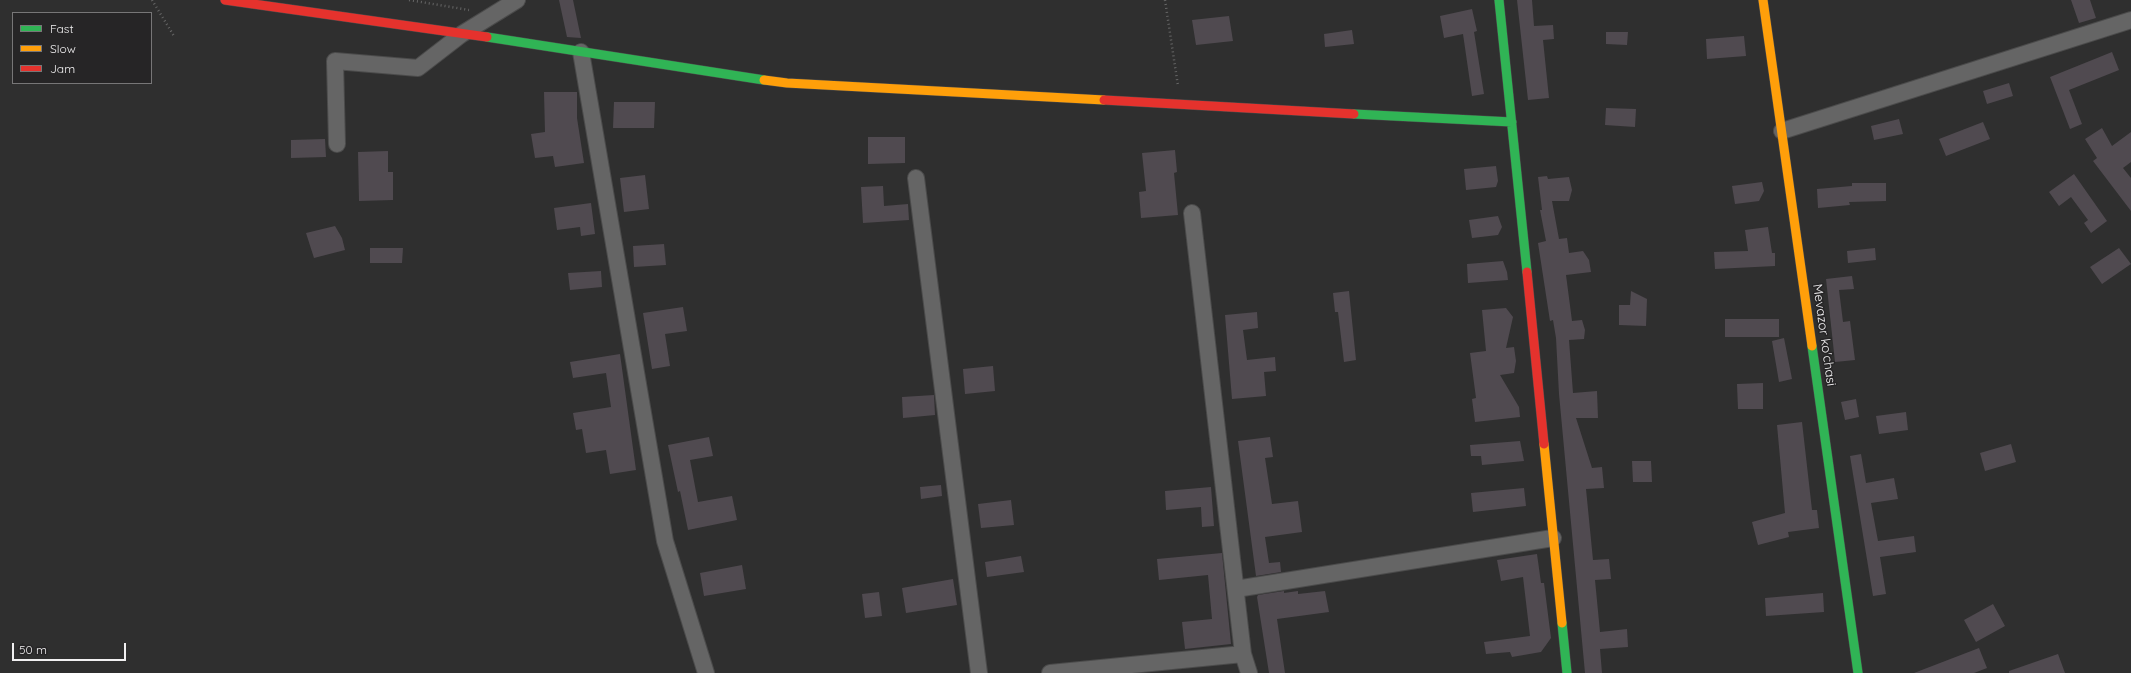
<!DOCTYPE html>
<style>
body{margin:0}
#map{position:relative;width:2131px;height:673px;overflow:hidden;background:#2f2f2f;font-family:Quicksand,sans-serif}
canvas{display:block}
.legend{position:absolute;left:12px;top:12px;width:140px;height:72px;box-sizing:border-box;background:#262526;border:1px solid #777677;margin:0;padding:5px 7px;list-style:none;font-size:12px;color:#f1f0f1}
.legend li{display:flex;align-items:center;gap:8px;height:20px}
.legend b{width:20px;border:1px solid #777677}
.scale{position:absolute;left:12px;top:643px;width:114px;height:18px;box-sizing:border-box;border:2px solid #f1f0f1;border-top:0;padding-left:5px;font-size:12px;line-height:14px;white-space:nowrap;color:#f1f0f1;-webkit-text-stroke:3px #262526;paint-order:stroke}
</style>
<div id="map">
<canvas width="2131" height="673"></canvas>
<ul class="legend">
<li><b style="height:5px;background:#30b455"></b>Fast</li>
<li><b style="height:5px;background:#ff9f0a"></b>Slow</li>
<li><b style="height:5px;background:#e5322d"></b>Jam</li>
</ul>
<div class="scale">50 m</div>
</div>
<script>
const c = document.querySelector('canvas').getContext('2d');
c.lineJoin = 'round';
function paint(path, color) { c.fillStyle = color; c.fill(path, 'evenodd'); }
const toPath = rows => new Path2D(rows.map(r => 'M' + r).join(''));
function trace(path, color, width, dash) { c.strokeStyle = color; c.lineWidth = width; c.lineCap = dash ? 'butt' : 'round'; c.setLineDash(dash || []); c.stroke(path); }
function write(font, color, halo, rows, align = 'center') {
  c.font = font + ' Quicksand,sans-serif'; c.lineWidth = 3; c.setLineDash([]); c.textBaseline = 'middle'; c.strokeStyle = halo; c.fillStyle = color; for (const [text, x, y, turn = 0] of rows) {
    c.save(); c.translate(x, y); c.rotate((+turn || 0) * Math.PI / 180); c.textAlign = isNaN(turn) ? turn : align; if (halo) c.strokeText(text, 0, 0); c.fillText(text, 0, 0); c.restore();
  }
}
paint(toPath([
 [559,0,573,0,581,38,567,37],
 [1517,0,1532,0,1534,26,1553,25,1554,39,1543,40,1549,98,1528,100],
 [2071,0,2090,0,2096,18,2079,23],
 [1472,9,1477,31,1474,32,1484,94,1472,96,1463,34,1444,38,1440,16],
 [1229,16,1233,41,1196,45,1192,20],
 [1352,30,1354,44,1325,47,1324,34],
 [1606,32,1628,32,1627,45,1606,44],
 [1744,36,1746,56,1707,59,1706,39],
 [2112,52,2119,70,2069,90,2082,124,2070,129,2050,77],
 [2009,83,2013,96,1987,104,1983,91],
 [544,92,577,92,577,118,584,163,555,167,553,156,535,158,531,134,545,132],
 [614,102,655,102,654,128,613,128],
 [1606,108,1636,109,1635,127,1605,125],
 [1899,119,1903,134,1874,140,1871,126],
 [1983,122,1990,139,1946,156,1939,139],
 [2102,128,2112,146,2131,132,2131,162,2123,168,2131,178,2131,211,2093,161,2097,158,2085,139],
 [868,137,905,137,905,163,868,164],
 [325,139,326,157,291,158,291,140],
 [1175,150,1177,172,1174,173,1178,215,1141,218,1139,192,1146,191,1142,153],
 [388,151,388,172,393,172,393,200,359,201,358,152],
 [1496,166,1498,181,1496,187,1466,190,1464,169],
 [2074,174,2107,221,2091,233,2084,223,2088,220,2071,197,2059,206,2049,192],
 [645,175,649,209,624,212,620,178],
 [1547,176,1548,179,1569,177,1572,190,1569,201,1552,201,1559,239,1567,238,1569,253,1583,251,1589,260,1591,272,1566,275,1572,321,1582,320,1585,330,1584,339,1569,340,1573,393,1597,391,1598,418,1576,418,1592,468,1602,467,1604,488,1586,489,1593,560,1609,559,1611,579,1595,580,1600,632,1627,629,1628,647,1600,649,1602,673,1585,673,1559,394,1556,338,1553,320,1550,321,1538,243,1546,241,1540,210,1542,210,1538,177],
 [1762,182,1764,191,1759,201,1735,204,1732,186],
 [1852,183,1886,183,1886,201,1849,202,1850,205,1818,208,1817,189,1852,186],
 [883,186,884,206,908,204,909,220,863,223,861,187],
 [591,203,595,234,581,236,580,227,557,230,554,208],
 [1498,216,1502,227,1498,235,1472,238,1469,220],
 [335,226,342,238,345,250,314,258,306,233],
 [1768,227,1772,253,1775,253,1775,266,1715,269,1714,252,1748,251,1745,230],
 [664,244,666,265,634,267,633,246],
 [370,248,403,248,402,263,370,263],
 [1875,248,1876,260,1848,263,1847,251],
 [2119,248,2131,264,2102,284,2090,267],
 [1503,261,1507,272,1508,280,1468,283,1467,264],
 [601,271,602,287,570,290,568,273],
 [1852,276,1854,289,1839,290,1843,322,1850,321,1855,360,1835,362,1826,279],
 [1349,291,1356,360,1344,362,1338,312,1335,312,1333,293],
 [1631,291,1647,299,1646,326,1619,325,1619,305,1630,305],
 [683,307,687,331,665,334,670,366,652,369,643,313],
 [1506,308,1513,317,1506,348,1514,347,1516,361,1514,373,1500,375,1519,407,1520,417,1475,422,1472,399,1476,398,1470,353,1486,351,1482,310],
 [1257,312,1258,328,1243,330,1247,360,1275,357,1276,371,1264,372,1266,396,1232,399,1225,315],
 [1725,319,1779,319,1779,337,1725,337],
 [1784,338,1792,379,1779,382,1772,341],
 [620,354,636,470,610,474,606,450,586,453,582,429,576,430,573,413,611,407,606,373,573,378,570,362],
 [993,366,995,391,965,394,963,369],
 [1763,383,1763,409,1738,409,1737,384],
 [934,395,935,415,903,418,902,397],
 [1856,399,1859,417,1845,420,1841,402],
 [1906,412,1908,430,1879,434,1876,416],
 [1802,422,1812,510,1817,510,1819,528,1788,532,1789,537,1758,545,1752,522,1785,513,1777,425],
 [709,437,713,456,690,460,698,502,732,496,737,520,688,530,680,491,678,492,668,445],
 [1270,437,1273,457,1265,458,1272,504,1298,501,1302,532,1265,537,1269,563,1280,562,1281,572,1256,576,1238,441],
 [1520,441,1524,461,1482,465,1481,456,1471,456,1470,445],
 [2011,444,2016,462,1985,471,1980,453],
 [1861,454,1866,483,1894,478,1898,499,1871,503,1878,541,1914,536,1916,552,1880,557,1886,594,1873,596,1850,456],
 [1632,461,1651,461,1652,482,1633,482],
 [941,485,942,496,921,499,920,487],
 [1211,487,1214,526,1202,527,1201,507,1166,510,1165,491],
 [1524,488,1526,506,1473,512,1471,493],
 [1011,500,1014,525,981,528,978,504],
 [1222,553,1231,644,1185,649,1182,622,1212,619,1208,575,1159,580,1157,559],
 [1537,554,1541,583,1544,583,1551,638,1541,652,1512,657,1510,652,1486,654,1484,642,1530,636,1523,577,1501,581,1497,560],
 [1021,556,1024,572,987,577,985,562],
 [742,565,746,589,704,596,700,573],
 [953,579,957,605,906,613,902,588],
 [1284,591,1284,593,1298,591,1298,594,1325,591,1329,612,1277,619,1285,673,1269,673,1257,597,1258,595],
 [879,592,882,616,865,618,862,594],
 [1823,593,1824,612,1766,616,1765,598],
 [1993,604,2005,626,1976,642,1964,620],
 [1979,648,1987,668,1974,673,1914,673],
 [2058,654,2065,673,2009,673,2009,671]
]), '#504a50');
const street = toPath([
 [581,52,665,541,706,673],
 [1782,131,2131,20],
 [337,144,335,61,418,68,462,34,517,0],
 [916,178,979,673],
 [1236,589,1553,538],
 [1243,654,1249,673],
 [1050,673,1243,654,1192,213]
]);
const fast = toPath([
 [1499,0,1527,272],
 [487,37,764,80],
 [1354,114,1512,122],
 [1812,346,1858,673],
 [1562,623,1567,673]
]);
const slow = toPath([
 [1763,0,1812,346],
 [764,80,787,83,1104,100],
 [1544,444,1562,623]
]);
const jam = toPath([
 [225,0,487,37],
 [1104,100,1354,114],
 [1527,272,1544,444]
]);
trace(street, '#4b4b4b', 18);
trace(fast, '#4b4b4b', 10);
trace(slow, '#4b4b4b', 10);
trace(jam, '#4b4b4b', 10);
trace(toPath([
 [152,0,174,36],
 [409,0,469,10],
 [1165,0,1178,86]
]), '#666', 2.5, [1, 3]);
trace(street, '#656565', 16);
trace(fast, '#30b455', 9);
trace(slow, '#ff9f0a', 9);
trace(jam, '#e5322d', 9);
write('13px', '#f1f0f1', '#262526', [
 ["Mevazor ko'chasi",1824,335,82]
]);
</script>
